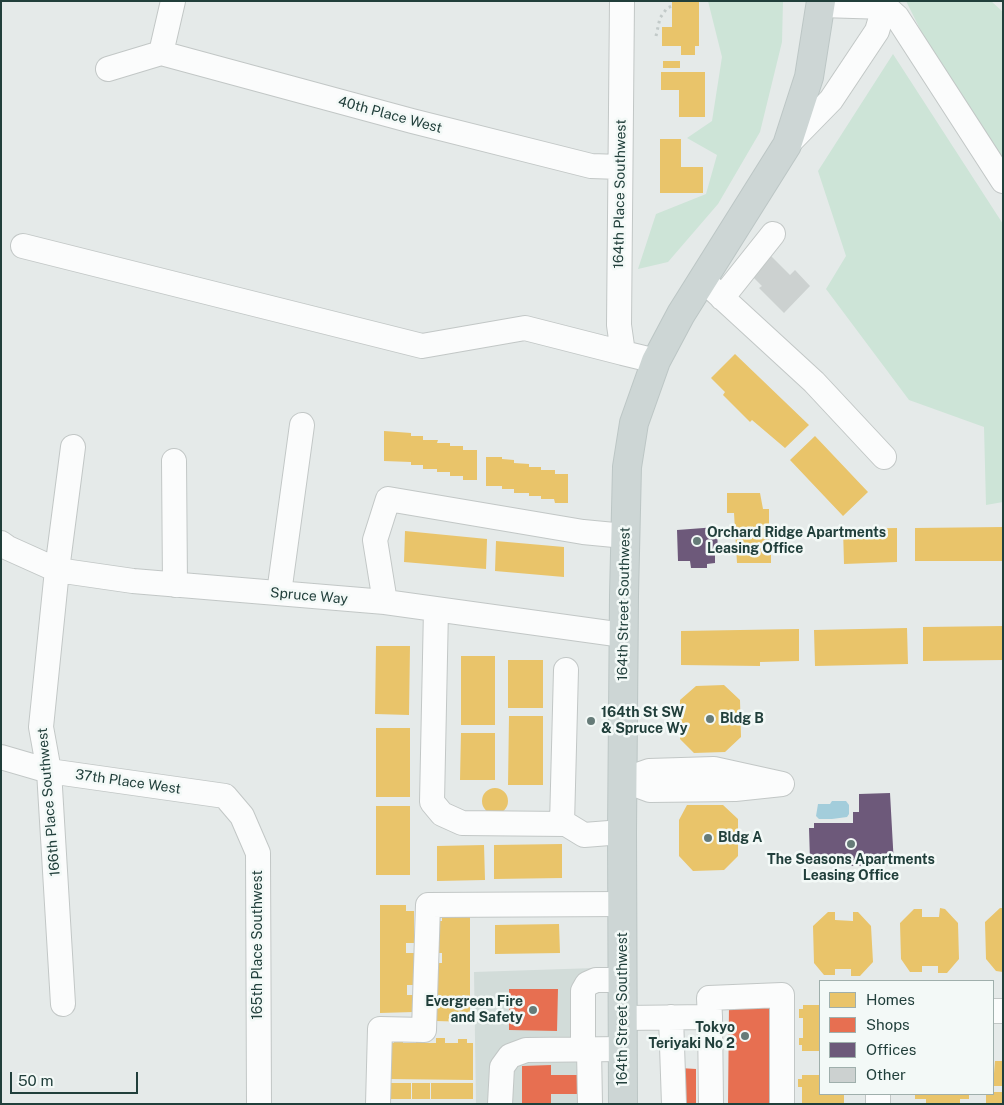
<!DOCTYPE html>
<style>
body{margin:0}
#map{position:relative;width:1004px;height:1105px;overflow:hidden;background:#e5eae9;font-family:"Public Sans",sans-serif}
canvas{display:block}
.frame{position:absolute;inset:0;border:2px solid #213f3b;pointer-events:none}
.legend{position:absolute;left:819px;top:980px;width:175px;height:115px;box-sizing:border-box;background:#f3f9f7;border:1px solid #9fafac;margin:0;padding:6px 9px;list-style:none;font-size:15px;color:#213f3b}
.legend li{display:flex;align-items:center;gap:10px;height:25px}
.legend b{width:25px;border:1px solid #9fafac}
.scale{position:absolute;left:10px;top:1072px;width:128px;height:22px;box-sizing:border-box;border:2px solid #213f3b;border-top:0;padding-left:6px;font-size:15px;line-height:18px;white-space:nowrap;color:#213f3b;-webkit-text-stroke:4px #f3f9f7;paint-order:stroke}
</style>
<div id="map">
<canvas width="1004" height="1105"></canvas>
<div class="frame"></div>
<ul class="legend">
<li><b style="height:14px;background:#e9c46a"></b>Homes</li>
<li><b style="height:14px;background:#e76f51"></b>Shops</li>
<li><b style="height:14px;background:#6d597a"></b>Offices</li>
<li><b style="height:14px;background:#ccd1d0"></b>Other</li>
</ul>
<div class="scale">50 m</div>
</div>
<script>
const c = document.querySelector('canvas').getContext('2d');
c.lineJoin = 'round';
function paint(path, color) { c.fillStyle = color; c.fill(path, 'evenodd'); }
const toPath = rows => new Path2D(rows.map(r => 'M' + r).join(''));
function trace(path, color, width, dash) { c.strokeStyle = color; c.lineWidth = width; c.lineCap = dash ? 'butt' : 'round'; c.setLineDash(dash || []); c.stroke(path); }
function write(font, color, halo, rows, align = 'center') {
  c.font = font + ' "Public Sans",sans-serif'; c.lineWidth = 5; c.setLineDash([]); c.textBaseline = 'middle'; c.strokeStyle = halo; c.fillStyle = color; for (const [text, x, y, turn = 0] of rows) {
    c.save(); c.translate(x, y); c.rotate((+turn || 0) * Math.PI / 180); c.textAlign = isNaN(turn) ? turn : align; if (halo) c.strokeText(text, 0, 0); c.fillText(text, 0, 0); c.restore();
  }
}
paint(toPath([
 [595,968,595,1104,476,1104,474,972]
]), '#d2dcd9');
paint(toPath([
 [708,1,783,1,782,42,760,132,718,204,668,262,638,269,656,214,706,194,717,155,687,138,712,121,722,57],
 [906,1,991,1,1003,12,1003,159,953,95],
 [893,54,1003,224,1003,502,986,505,984,427,909,400,826,289,846,256,818,171]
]), '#cde4d7');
paint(toPath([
 [832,801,846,801,849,805,849,814,847,817,832,819,819,819,816,816,818,804,830,804]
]), '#a3cddb');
paint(toPath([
 [672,1,699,1,699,46,695,46,695,55,681,55,681,46,662,46,662,27,672,27],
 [663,61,680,61,680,68,663,68],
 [661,72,705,72,705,117,679,117,679,90,661,90],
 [660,139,681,139,681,167,703,167,703,193,660,193],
 [735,354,809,425,785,448,752,420,750,422,723,395,725,392,711,378],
 [384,431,411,433,411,436,423,436,423,440,438,440,437,443,450,443,450,446,463,446,463,450,477,450,477,480,463,480,463,476,450,476,450,472,437,472,437,469,423,469,423,465,411,465,411,462,384,461],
 [815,436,868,492,843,516,790,460],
 [486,457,502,457,502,459,514,460,514,463,529,464,529,467,541,467,541,470,555,470,555,474,568,474,568,503,555,503,554,499,541,499,541,496,529,496,529,493,514,493,514,489,502,489,502,486,486,486],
 [727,493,760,493,763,509,769,509,769,547,771,547,771,563,737,563,734,513,727,513],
 [1003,527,1003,561,915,561,915,528],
 [897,528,897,562,844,564,843,529],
 [405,531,487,539,486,569,404,562],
 [496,541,564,547,564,577,495,571],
 [1003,626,1003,660,923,661,923,627],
 [907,628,908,664,815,666,814,630],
 [799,629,799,661,760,662,760,666,681,665,681,631],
 [376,646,410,646,409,715,375,714],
 [461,656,495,656,495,725,461,725],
 [508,660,543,660,543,708,508,708],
 [724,685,740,700,741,737,725,752,694,753,680,739,680,700,696,686],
 [509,716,543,716,543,785,508,785],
 [376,728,410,728,410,797,376,797],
 [461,733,495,733,495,780,460,780],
 '482 801a13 13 0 1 1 26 0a13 13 0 1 1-26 0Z',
 [687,805,723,805,738,819,738,856,724,870,693,871,679,856,679,820],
 [376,806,410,806,410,875,376,875],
 [562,844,562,878,494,879,494,845],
 [484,845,485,880,437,881,437,846],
 [380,905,406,905,406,911,414,911,414,943,406,943,406,953,414,953,414,985,407,985,407,995,414,995,414,1012,380,1013],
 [940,908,945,909,958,923,959,959,947,973,938,973,938,966,922,966,922,972,910,972,901,959,900,923,914,909,922,909,922,917,939,917],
 [1000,908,1003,908,1003,972,996,971,986,959,985,922],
 [828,912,835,912,835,920,853,921,853,912,858,912,871,926,873,962,860,976,851,976,851,969,835,969,835,975,824,975,814,963,813,926],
 [442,915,470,915,470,1022,436,1021,436,1005,441,1005,441,995,436,995,436,963,442,963,442,953,436,953,437,921,442,921],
 [559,924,560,953,495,954,495,925],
 [803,1005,819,1005,819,1051,802,1051,802,1045,799,1045,799,1038,803,1038,803,1018,799,1018,799,1009,803,1009],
 [436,1038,445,1038,445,1043,458,1043,458,1039,467,1039,467,1043,473,1043,473,1080,388,1079,388,1043,394,1043,394,1039,403,1039,403,1043,416,1043,416,1039,425,1039,425,1043,436,1043],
 [995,1061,1003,1061,1003,1086,993,1086],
 [802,1075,819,1075,820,1094,844,1094,844,1104,802,1104,802,1087,798,1087,798,1079,802,1079],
 [384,1083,411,1083,411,1099,384,1099],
 [412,1083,430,1083,430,1099,412,1099],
 [431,1083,473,1083,473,1099,431,1099],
 [993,1092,1003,1092,1003,1104,986,1104,986,1094],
 [915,1094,969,1094,969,1099,960,1099,960,1104,926,1104,926,1099,915,1099]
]), '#e9c46a');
paint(toPath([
 [509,989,558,989,557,1031,509,1030],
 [729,1005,773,1005,773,1104,728,1104],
 [551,1065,551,1075,582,1075,582,1094,551,1094,551,1104,522,1104,522,1066],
 [680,1068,696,1069,696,1104,679,1104]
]), '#e76f51');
paint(toPath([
 [717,527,718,553,715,553,715,563,707,564,707,568,691,568,690,561,678,561,677,530],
 [890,793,894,865,851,866,850,859,810,860,809,828,814,828,814,823,853,823,853,812,859,812,859,794]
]), '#6d597a');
paint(toPath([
 [770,255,790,275,795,270,810,286,784,313,759,288,762,286,751,275]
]), '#ccd1d0');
const minor = toPath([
 [622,1,619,325,623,353,656,361],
 [821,5,886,7],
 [886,7,897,17,1003,181],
 [161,53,412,121,591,166,620,167],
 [161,53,173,1],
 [108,69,161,53],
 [787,145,831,100,877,31,886,1],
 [23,246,422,346,525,328,623,353],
 [703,280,814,382,884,457],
 [722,298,773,234],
 [174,461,175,585],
 [1,543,8,548,57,570,133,581,385,602,623,635],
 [279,593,302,425],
 [385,602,375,540,388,499,583,532,625,536],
 [436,609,432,802,442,814,462,823,566,824,584,835,622,832],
 [1,757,49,771,225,796,242,816,258,853,259,1104],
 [714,769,782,784,735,789,650,790,623,780,649,771,714,769],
 [562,824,566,670],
 [63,1004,49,771,41,727,57,570,73,447],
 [993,1011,1003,1011],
 [671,1017,674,1104],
 [710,1017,709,998,782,995,782,1104],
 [624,1018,710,1017,711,1104],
 [583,1049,583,991,587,984,596,980,623,980],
 [589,1049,590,1104],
 [378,1104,380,1029,424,1030,428,905,622,904],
 [500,1104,502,1067,510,1056,526,1050,624,1049],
 [878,1104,878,1094]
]);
const major = toPath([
 [623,1104,622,832,624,596,627,467,634,423,656,361,681,314,787,145,809,77,821,1]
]);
trace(minor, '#c2c7c6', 26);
trace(major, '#bcc6c5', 30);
trace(toPath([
 [656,36,660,18,667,8,672,6]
]), '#c2cac9', 3, [2.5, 4]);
trace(minor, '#fbfcfc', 24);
trace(major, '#cdd6d5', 28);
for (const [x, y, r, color] of [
 [697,541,5,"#667b78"],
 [710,719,5,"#667b78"],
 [591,721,5,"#667b78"],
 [708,838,5,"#667b78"],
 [851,844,5,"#667b78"],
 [533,1010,5,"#667b78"],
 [745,1036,5,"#667b78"]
]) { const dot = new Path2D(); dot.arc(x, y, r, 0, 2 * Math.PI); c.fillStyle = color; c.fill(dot); trace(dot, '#f3f9f7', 2); }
write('14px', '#213f3b', '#f3f9f7', [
 ["40th Place West",390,115,15],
 ["164th Place Southwest",620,194,-89],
 ["Spruce Way",309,596,5],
 ["164th Street Southwest",624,604,-89],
 ["37th Place West",128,782,8],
 ["166th Place Southwest",49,802,-95],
 ["165th Place Southwest",258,945,-90],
 ["164th Street Southwest",623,1009,-90]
]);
write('bold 14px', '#213f3b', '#f3f9f7', [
 ["Orchard Ridge Apartments",707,533],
 ["Leasing Office",707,549],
 ["164th St SW",601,713],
 ["& Spruce Wy",601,729],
 ["Bldg B",720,719],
 ["Bldg A",718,838],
 ["The Seasons Apartments",851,860,"center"],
 ["Leasing Office",851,876,"center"],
 ["Evergreen Fire",523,1002,"right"],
 ["and Safety",523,1018,"right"],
 ["Tokyo",735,1028,"right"],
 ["Teriyaki No 2",735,1044,"right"]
], 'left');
</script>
